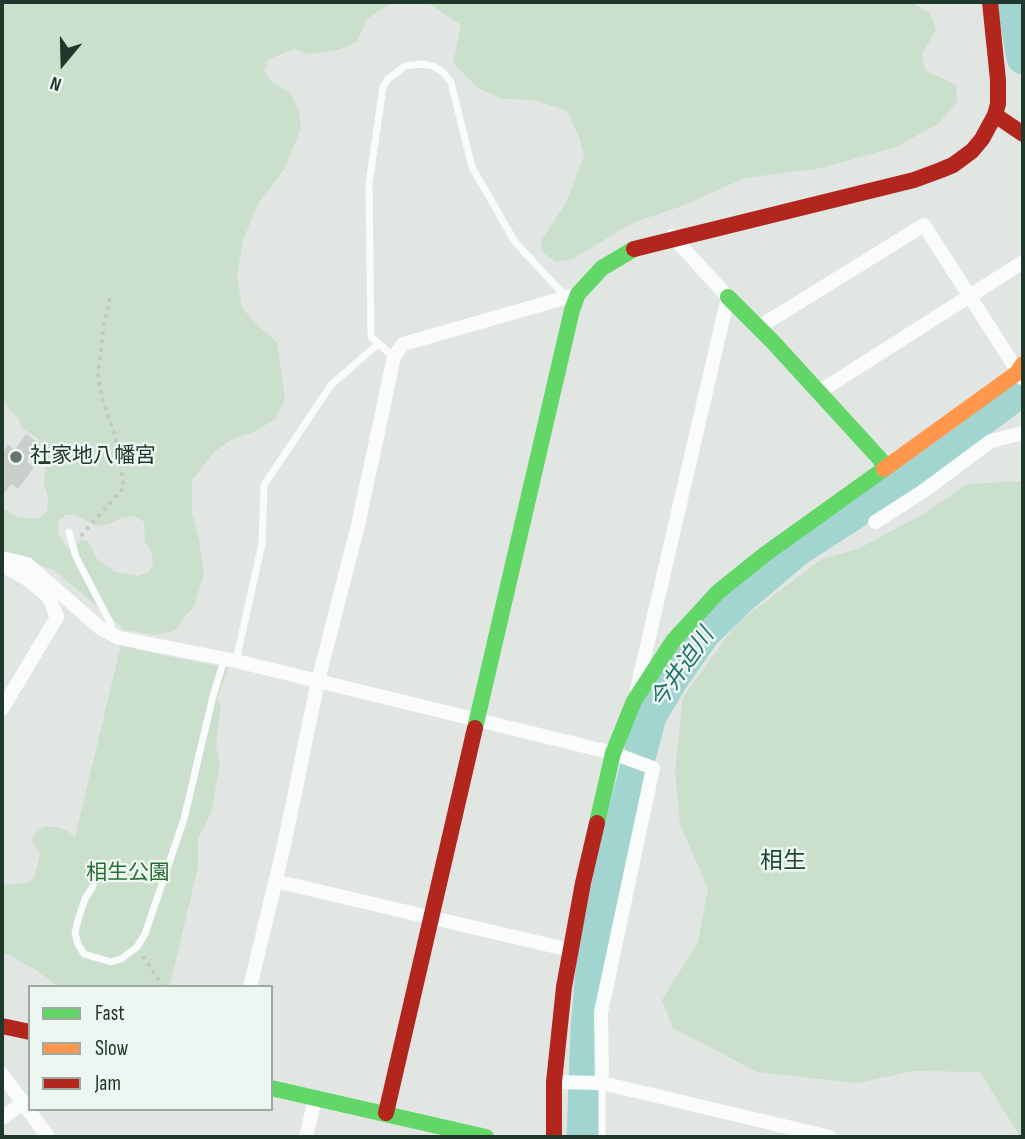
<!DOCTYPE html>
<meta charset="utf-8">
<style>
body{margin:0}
#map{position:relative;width:1025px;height:1139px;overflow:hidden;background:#e1e6e3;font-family:"Sofia Sans Condensed",sans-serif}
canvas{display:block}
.frame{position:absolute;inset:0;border:4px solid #20382c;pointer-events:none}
.legend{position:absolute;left:28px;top:985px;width:245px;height:126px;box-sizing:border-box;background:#eef6f1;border:2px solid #9caaa2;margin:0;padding:9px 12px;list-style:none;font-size:21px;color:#20382c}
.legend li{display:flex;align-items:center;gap:14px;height:35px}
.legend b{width:35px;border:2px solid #9caaa2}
.north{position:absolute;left:28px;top:28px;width:70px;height:70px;-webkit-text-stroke:5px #eef6f1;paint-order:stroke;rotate:199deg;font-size:19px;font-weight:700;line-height:28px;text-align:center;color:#20382c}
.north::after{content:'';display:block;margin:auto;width:24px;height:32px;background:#20382c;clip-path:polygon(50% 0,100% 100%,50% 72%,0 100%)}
</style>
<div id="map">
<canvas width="1025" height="1139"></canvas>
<div class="frame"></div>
<ul class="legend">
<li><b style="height:9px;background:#63d668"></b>Fast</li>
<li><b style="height:9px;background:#ff974d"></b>Slow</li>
<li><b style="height:9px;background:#b3261e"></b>Jam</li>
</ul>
<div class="north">N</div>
</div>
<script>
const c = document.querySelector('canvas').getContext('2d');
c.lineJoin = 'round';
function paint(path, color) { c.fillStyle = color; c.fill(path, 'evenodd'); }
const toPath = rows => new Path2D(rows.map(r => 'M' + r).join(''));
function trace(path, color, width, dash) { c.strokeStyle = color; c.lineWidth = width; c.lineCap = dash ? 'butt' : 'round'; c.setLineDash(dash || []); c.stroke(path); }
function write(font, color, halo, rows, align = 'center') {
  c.font = font + ' "Sofia Sans Condensed","Noto Sans JP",sans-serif'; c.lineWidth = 5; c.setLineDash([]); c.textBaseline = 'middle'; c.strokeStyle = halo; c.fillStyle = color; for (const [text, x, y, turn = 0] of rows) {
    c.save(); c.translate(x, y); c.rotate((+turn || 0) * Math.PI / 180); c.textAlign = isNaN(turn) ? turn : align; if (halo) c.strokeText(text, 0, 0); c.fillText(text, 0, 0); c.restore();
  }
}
paint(toPath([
 [2,2,406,2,390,4,367,19,357,42,338,50,309,54,294,49,269,59,264,70,271,81,290,93,299,111,301,128,284,170,259,202,243,240,237,276,242,308,259,327,277,342,285,399,275,419,256,431,233,439,215,451,192,480,192,513,199,540,204,574,194,606,174,631,155,635,125,630,54,570,2,551,2,508,17,517,38,519,47,512,48,498,44,484,45,467,42,445,36,437,23,429,18,418,8,408,2,394],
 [66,515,75,515,96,526,110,524,121,518,135,516,144,522,145,542,151,551,153,564,149,572,138,576,115,572,97,559,88,541,82,540,70,549,67,548,58,533,58,526,59,520],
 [427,2,911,2,930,13,936,30,922,54,925,70,956,85,957,102,938,124,896,147,821,168,745,178,679,207,632,223,573,259,556,262,543,253,541,241,567,201,584,156,579,137,567,111,535,100,502,99,478,88,453,63,461,25],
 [1023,481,1023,1137,1018,1137,1018,1133,980,1072,913,1071,857,1083,757,1072,673,1028,662,1000,698,942,708,889,680,824,675,771,683,697,737,623,822,559,858,549,920,516,968,484],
 [121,643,138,650,228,668,217,700,221,704,216,746,220,764,211,813,198,839,198,867,170,985,60,987,34,969,9,955,2,954,2,885,25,883,34,879,40,853,32,840,36,833,43,827,56,827,68,831,75,837,120,649,119,644]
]), '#cadfcc');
trace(toPath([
 [1013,2,1023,58],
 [583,1137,587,1031,593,958,616,845,650,716,672,679,704,633,738,600,797,550,873,501,1023,389]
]), '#a2d4d0', 33);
paint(toPath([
 [26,434,40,444,27,462,34,467,18,489,11,484,2,496,2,453,8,445,15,450]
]), '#cacfcc');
trace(toPath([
 [81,536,124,487,115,435,102,398,98,374,104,324,111,293],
 [143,956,163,987]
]), '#bfc7c3', 3.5, [3.5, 5]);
trace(toPath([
 [394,357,371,337,369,184,383,87,388,79,405,66,421,64,433,66,443,72,451,82,472,167,515,242,566,297],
 [69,532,76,557,111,624,110,632],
 [236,661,262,544,264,485,331,385,378,344],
 [93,886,85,899,78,920,75,933,78,944,84,954,111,962,121,959,137,947,145,934,184,819,213,696,224,660],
 [602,1083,602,1137]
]), '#fafbfb', 7);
trace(toPath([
 [759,327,924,225,1022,378],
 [819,392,1023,262],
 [875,522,922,492,991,441,1023,433],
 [2,558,27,564,99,627,119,638,236,661,613,753,653,768,601,1012,602,1083],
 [2,565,27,579,43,592,49,598,57,617,2,709],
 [637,689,728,297,672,236],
 [275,881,570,950],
 [250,987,283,850,318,681,358,525,394,357,403,344,578,294],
 [2,1074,48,1137],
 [554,1082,602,1083,830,1137],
 [2,1118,23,1103],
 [306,1137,315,1099]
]), '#fafbfb', 14);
trace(toPath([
 [728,297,772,341,880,459,885,468],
 [475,728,572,310,578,294,602,268,634,249],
 [597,823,613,753,634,701,673,641,718,592,764,555,884,469],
 [271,1088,486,1137]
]), '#63d668', 16);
trace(toPath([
 [884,469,1017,373,1023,364]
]), '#ff974d', 16);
trace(toPath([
 [990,2,998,80,998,104,995,115,1023,134],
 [634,249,914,180,941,170,953,165,972,151,982,139,995,115],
 [2,1026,30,1032],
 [386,1113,475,728],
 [554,1137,554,1082,564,987,583,883,597,823]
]), '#b3261e', 16);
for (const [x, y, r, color] of [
 [16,457,7,"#64756c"]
]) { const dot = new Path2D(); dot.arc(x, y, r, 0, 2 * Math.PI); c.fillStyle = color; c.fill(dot); trace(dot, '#eef6f1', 2.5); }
write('21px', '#20382c', '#eef6f1', [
 ["社家地八幡宮",30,457]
], 'left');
write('21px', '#2c6d36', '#eef6f1', [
 ["相生公園",128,874]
]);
write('italic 23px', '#1d716c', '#eef6f1', [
 ["今井迫川",683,669,-55]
]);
write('23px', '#1d4934', '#eef6f1', [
 ["相生",783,862]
]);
</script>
